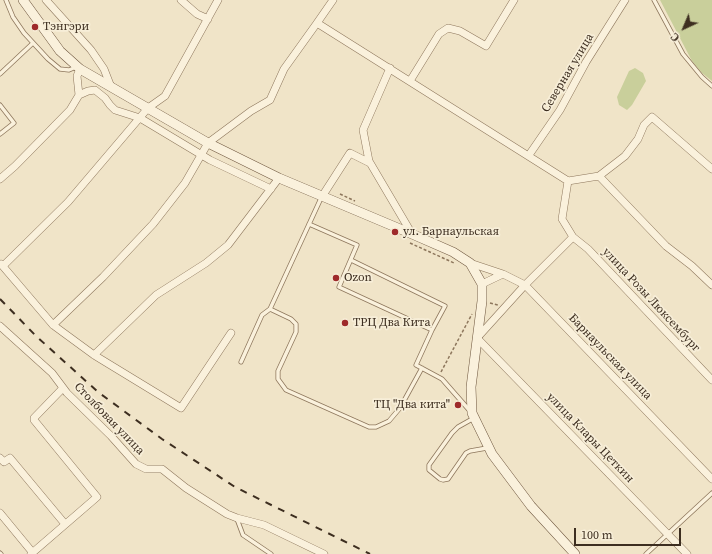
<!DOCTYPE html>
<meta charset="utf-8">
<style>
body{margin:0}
#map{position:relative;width:712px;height:554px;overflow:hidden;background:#f0e4c8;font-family:"Source Serif 4",serif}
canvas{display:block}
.north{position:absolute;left:664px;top:8px;width:40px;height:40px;-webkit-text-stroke:3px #f7eed8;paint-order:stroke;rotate:224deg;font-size:11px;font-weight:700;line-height:16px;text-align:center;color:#3d2e20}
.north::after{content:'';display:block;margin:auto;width:14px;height:18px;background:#3d2e20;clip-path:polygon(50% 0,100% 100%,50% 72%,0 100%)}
.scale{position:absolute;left:574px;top:528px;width:107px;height:18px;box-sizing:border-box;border:2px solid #3d2e20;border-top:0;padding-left:5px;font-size:12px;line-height:14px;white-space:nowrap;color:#3d2e20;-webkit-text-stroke:3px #f7eed8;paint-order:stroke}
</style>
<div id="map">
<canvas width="712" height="554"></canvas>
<div class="north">С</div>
<div class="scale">100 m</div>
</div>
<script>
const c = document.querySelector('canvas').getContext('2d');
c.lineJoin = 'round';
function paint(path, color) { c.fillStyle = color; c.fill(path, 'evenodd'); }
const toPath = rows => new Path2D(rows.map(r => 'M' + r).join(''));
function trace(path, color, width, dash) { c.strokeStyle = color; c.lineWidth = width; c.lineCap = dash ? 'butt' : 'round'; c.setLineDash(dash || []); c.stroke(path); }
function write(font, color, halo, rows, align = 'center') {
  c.font = font + ' "Source Serif 4",serif'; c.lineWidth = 3.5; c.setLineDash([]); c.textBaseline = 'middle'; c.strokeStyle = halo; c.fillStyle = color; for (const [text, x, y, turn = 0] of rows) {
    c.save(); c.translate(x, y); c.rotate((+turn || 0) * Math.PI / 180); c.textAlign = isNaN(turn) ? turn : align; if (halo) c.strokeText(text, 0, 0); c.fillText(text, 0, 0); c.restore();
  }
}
paint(toPath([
 [660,0,712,0,712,81,702,73,692,61],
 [635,68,643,73,646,81,632,105,627,110,619,105,617,97,629,71]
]), '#c9cf9b');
const lane = toPath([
 [6,0,13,17,24,33,48,59,60,69,69,70,76,67],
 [654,0,683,54,702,77,712,86],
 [0,74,33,43],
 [0,105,14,123,0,134],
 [322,196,270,309,291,319,296,324,296,332,278,371,278,379,286,390,369,427,376,427,389,421,400,408,422,368],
 [309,224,357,245,339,287,432,330,416,365,442,379,470,411],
 [351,260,445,306,432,330],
 [241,362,262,315,270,309],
 [474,418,458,427,452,433,429,465,429,470,440,479,443,480,448,479,466,453,470,451,487,448],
 [237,519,243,535,271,554],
 [0,553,1,554],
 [646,554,712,493]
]);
const street = toPath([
 [46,0,91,50,104,69,111,87],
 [181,0,197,14,208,19],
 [317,23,333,0],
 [390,68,363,130,369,161,412,234],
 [410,81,439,34,448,28,460,31,486,46,514,0],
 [79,95,77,76,80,69],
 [529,155,560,110,586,62,625,0],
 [599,176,666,246,692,266,712,285],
 [0,179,15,166,70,110,79,95,88,91,95,90,105,98,110,105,115,110,140,118,210,160,271,189],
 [323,195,350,153,370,163],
 [573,237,588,249,712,380],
 [470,263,503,274],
 [1,264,53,325,94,355,181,408,231,333],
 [3,266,68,202,148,108,165,96,218,0],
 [482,284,503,274,525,285,712,479],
 [53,325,103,277,153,224,185,183,208,143,251,111,270,100,284,69,317,23,568,181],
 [0,326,52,373,67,393,111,436,136,464,146,469,162,469,186,488,227,514,237,518,264,525,324,554],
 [94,355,156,295,206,263,228,245,279,178],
 [0,458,4,462,10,458,65,524],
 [0,513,33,553],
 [31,554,97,497,34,420,34,418,63,388],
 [687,554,477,338,525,285,573,237,562,219,568,181,599,176,625,156,638,139,644,125,652,117,712,169]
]);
const secondary = toPath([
 [23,0,60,51,80,69,208,143,279,178,412,234,453,252,470,263,482,284,482,301,471,387,472,413,492,454,531,506,575,554]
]);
trace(lane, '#8d765c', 5);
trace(street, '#8d765c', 8);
trace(secondary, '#6f573f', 10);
trace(toPath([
 [340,194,355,201],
 [410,243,454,263],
 [490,303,498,305],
 [441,372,472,314]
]), '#8d765c', 1.5, [3, 2]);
trace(lane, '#faf1dc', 3.5);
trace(street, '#faf1dc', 7);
trace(secondary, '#faf1dc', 9);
trace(toPath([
 [0,299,36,336,98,392,162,439,235,487,370,554]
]), '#3d2e20', 2, [7, 7]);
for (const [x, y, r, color] of [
 [35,27,4,"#9e2a2b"],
 [395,232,4,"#9e2a2b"],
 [336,278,4,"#9e2a2b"],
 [345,323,4,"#9e2a2b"],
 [458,405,4,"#9e2a2b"]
]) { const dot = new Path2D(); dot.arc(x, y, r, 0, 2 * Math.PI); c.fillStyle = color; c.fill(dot); trace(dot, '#f7eed8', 1.5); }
write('12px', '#3d2e20', '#f7eed8', [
 ["Тэнгэри",43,27],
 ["ул. Барнаульская",403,232],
 ["Ozon",344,278],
 ["ТРЦ Два Кита",353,323],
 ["ТЦ \"Два кита\"",450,405,"right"]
], 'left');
write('12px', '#3d2e20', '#f7eed8', [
 ["Северная улица",568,73,-59],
 ["улица Розы Люксембург",651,300,47],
 ["Барнаульская улица",610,357,46],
 ["Столбовая улица",109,419,46],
 ["улица Клары Цеткин",590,438,46]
]);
</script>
